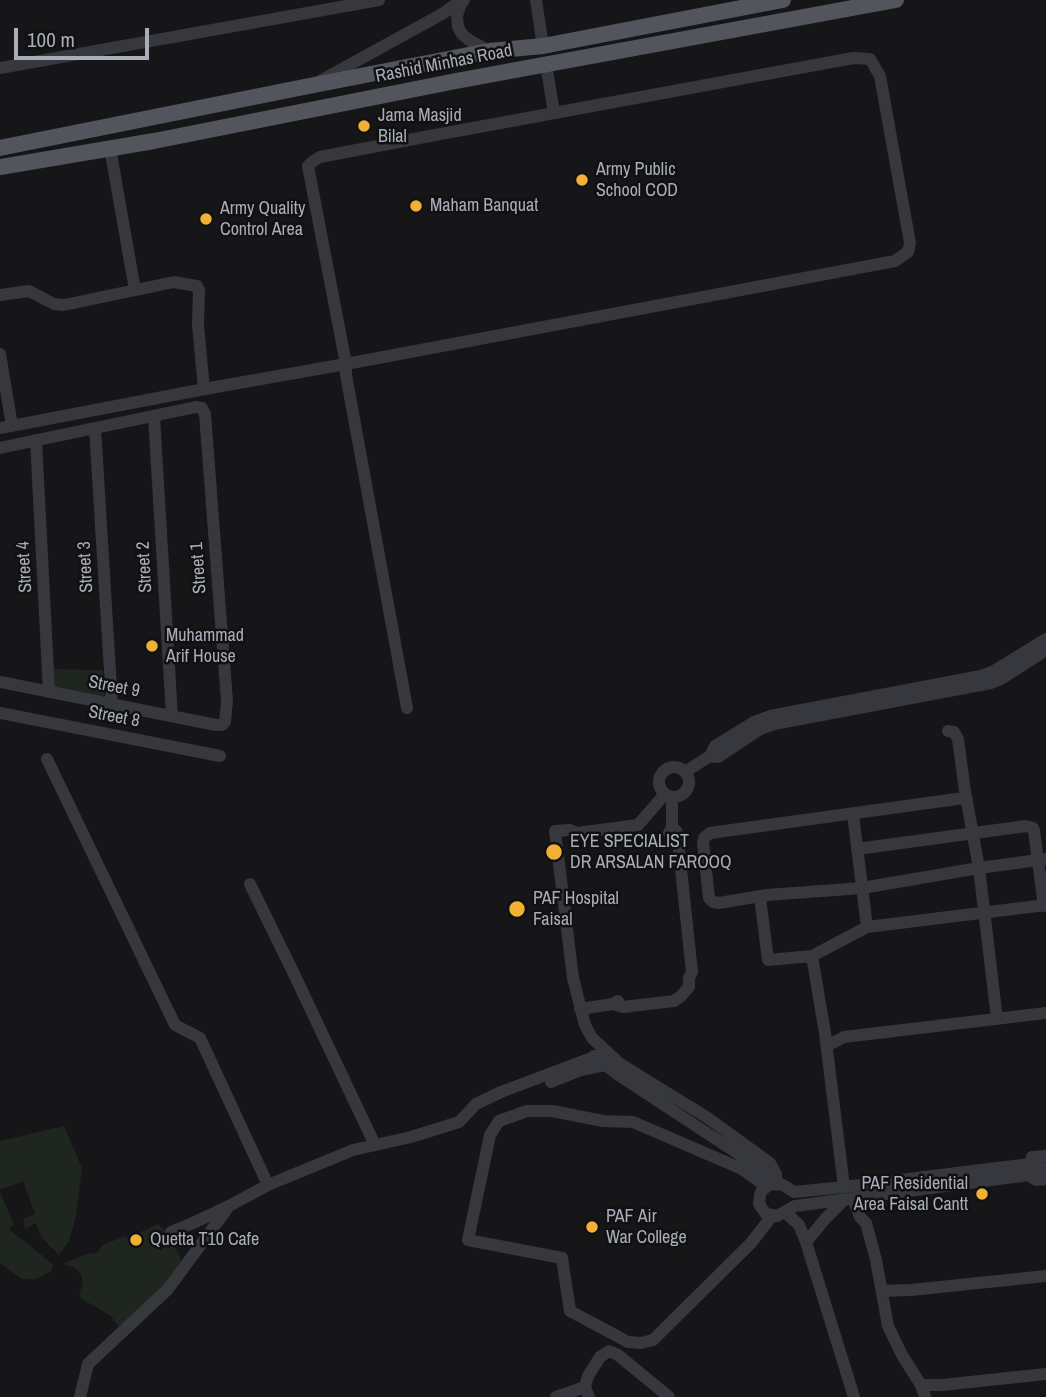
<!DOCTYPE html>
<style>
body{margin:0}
#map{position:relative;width:1046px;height:1397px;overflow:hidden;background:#161618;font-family:"Archivo Narrow",sans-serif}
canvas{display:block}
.scale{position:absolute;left:14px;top:28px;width:135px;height:32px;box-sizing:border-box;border:4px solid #a8adb8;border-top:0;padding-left:9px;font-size:21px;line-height:24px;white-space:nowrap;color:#a8adb8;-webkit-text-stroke:5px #111113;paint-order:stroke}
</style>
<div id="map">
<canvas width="1046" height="1397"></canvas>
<div class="scale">100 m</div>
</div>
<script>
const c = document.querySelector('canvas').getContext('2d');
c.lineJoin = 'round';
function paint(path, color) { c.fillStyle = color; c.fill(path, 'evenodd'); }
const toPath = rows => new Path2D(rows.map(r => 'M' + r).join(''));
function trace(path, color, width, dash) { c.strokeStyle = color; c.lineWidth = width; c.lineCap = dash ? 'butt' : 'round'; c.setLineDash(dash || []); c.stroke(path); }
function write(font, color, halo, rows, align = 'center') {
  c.font = font + ' "Archivo Narrow",sans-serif'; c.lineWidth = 5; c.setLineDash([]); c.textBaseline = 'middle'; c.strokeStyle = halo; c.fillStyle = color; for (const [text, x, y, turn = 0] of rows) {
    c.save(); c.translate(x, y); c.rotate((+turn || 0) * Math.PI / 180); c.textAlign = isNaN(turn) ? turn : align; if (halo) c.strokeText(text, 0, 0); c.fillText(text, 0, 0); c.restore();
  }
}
paint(toPath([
 [48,669,103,670,105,702,49,692],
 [64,1126,82,1168,76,1216,69,1241,59,1255,41,1237,36,1223,25,1229,23,1219,35,1214,23,1181,0,1190,0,1141],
 [0,1192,14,1224,9,1229,53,1264,51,1271,37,1279,22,1279,0,1263],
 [158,1224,168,1234,180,1256,181,1266,167,1286,120,1329,111,1316,82,1299,79,1294,83,1284,81,1274,75,1268,63,1264,86,1254,97,1253,102,1245,126,1236,128,1238]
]), '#1e261f');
trace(toPath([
 [464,0,460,6,457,16,458,27,462,34,469,40,489,51],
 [536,0,543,46],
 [546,64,554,113],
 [0,68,379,0],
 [320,81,442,14,455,5,457,0],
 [110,148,135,290],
 [0,295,29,291,54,304,64,305,174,282,197,286,199,290,198,325,204,389],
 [0,354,12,426],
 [154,416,172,716],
 [0,428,210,388,346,364,895,261,908,252,910,243,880,76,870,59,853,58,435,135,320,157,312,162,308,166,346,364,346,375,407,708],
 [95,428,112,704],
 [36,440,49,692],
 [0,448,196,407,202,408,205,414,227,701,225,722,222,725,216,725,0,682],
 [0,713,220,756],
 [948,731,954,732,958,739,965,791,979,868,997,1019],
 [710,756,718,757,760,729,774,724,991,683,1001,679,1046,650],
 [47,759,175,1025,200,1038,268,1185],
 '659 782a15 15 0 1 1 30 0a15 15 0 1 1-30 0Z',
 [685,772,710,756,715,746,754,722,770,716,981,676,992,672,1046,639],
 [665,794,638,825,577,833,570,830,555,831,573,978,585,1025,592,1038,619,1063,708,1118,770,1163,776,1174,777,1183],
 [967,800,964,798,710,833,704,838,703,843,709,898,713,902,719,903,767,895,862,888,979,868,1046,859],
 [853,814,867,927],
 [669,833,672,827,672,797],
 [857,849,1026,826,1033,828,1034,831,1044,906],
 [250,884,294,974,375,1145],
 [760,897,768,960,812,956,867,927,1046,905],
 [812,956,825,1033,844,1187],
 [613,1004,623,1007,674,1001,681,996,689,987,689,978,692,972,677,832,672,827],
 [580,1009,613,1004,618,1001],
 [827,1046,844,1037,1046,1013],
 [594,1056,617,1074,760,1168,771,1184],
 [551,1082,581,1070,610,1064],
 [1030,1164,1042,1168,1029,1175,795,1206,777,1216,766,1214,759,1204,760,1195,762,1190,771,1184,783,1185,794,1192,844,1187,1030,1164],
 [1030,1164,1032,1157,1046,1156],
 [1029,1175,1036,1180,1046,1179],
 [766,1186,742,1169,633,1122,603,1121,552,1111,527,1111,499,1121,490,1135,468,1240,562,1258,570,1311,628,1342,641,1343,653,1340,751,1243,772,1216],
 [853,1199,860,1217,866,1223,876,1260,888,1326,902,1355,921,1385,925,1397],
 [786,1213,799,1225,806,1242,854,1397],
 [171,1232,193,1223,229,1206,268,1185,353,1150,411,1137,459,1122,476,1104,501,1092,607,1052],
 [806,1242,826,1218,844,1200],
 [882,1291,911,1290,1046,1276],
 [921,1385,942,1385,1046,1374],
 [80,1397,88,1364,168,1289,227,1209],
 [556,1397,585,1387],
 [589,1397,585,1387,588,1376,600,1357,609,1351,618,1355,669,1397]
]), '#37383d', 12);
trace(toPath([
 [0,148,314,85,489,51,543,46,783,0],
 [0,167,154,141,456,81,896,0]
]), '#53555c', 16);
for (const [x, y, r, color] of [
 [364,126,7,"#f2b134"],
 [582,180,7,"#f2b134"],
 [416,206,7,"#f2b134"],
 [206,219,7,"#f2b134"],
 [152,646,7,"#f2b134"],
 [554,852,9,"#f2b134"],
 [517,909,9,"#f2b134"],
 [982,1194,7,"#f2b134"],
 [592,1227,7,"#f2b134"],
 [136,1240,7,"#f2b134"]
]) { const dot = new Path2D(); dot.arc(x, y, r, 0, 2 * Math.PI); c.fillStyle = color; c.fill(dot); trace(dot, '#111113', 2.5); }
write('18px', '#a8adb8', '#111113', [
 ["Rashid Minhas Road",444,64,-11],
 ["Street 4",25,567,-93],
 ["Street 3",86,567,-93],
 ["Street 2",145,567,-93],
 ["Street 1",199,568,-94],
 ["Street 9",114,687,11],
 ["Street 8",114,717,11]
]);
write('18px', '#a8adb8', '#111113', [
 ["Jama Masjid",378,116],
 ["Bilal",378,137],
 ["Army Public",596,170],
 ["School COD",596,191],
 ["Maham Banquat",430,206],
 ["Army Quality",220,209],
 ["Control Area",220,230],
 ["Muhammad",166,636],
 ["Arif House",166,657],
 ["EYE SPECIALIST",570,842],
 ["DR ARSALAN FAROOQ",570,863],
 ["PAF Hospital",533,899],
 ["Faisal",533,920],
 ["PAF Residential",968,1184,"right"],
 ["Area Faisal Cantt",968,1205,"right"],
 ["PAF Air",606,1217],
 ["War College",606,1238],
 ["Quetta T10 Cafe",150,1240]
], 'left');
</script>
